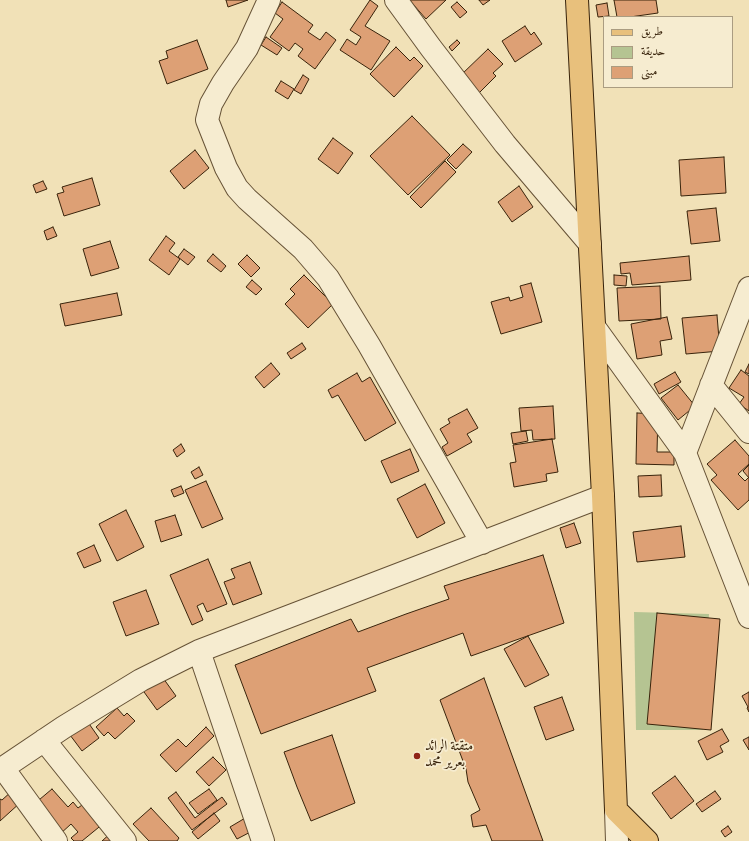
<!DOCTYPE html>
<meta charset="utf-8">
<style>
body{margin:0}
#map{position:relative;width:749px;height:841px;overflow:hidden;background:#f1e1b7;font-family:"Sorts Mill Goudy",Amiri,serif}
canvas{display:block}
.legend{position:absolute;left:603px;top:16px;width:130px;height:72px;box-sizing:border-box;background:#f6ecd0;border:1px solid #aa9c81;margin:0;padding:5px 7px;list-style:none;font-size:12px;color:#38230b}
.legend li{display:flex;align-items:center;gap:8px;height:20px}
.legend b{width:20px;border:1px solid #aa9c81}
</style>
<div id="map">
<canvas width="749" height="841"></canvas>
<ul class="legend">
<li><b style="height:5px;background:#e8c07c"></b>طريق</li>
<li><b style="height:11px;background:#b5c492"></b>حديقة</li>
<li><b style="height:11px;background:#dda075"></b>مبنى</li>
</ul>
</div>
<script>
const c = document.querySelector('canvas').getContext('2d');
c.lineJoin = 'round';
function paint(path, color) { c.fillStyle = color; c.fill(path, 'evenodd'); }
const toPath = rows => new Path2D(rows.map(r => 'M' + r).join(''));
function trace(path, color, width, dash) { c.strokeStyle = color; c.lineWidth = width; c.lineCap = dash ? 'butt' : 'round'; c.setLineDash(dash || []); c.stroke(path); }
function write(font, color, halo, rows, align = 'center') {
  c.font = font + ' "Sorts Mill Goudy",Amiri,serif'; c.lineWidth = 3.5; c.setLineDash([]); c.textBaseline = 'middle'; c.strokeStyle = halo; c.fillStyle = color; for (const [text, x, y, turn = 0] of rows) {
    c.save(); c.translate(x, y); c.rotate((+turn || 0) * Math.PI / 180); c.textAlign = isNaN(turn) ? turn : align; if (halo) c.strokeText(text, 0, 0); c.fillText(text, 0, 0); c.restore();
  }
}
paint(toPath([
 [634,612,709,614,703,730,636,730]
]), '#b5c492');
const building = toPath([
 [226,0,248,0,228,7,226,0],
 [370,0,378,6,365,26,390,41,371,70,340,50,347,39,356,45,361,37,350,30,370,0],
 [406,0,446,0,426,19,412,3,406,0],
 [479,0,490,0,483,5,479,0],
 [614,0,656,0,658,13,630,17,617,17,614,0],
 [282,2,313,25,308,32,320,40,326,32,336,40,315,69,298,56,303,49,295,43,289,51,270,37,283,19,275,13,282,2],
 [457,2,467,12,460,18,451,7,457,2],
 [607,3,609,16,598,17,596,5,607,3],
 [525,26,531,35,534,32,542,44,515,62,502,41,525,26],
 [266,37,282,48,277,55,261,45,266,37],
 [197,40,208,69,167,84,159,61,168,58,166,51,197,40],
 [457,40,460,43,452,51,449,47,457,40],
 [396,47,410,61,414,57,423,66,394,97,370,74,396,47],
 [488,49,503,64,493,73,496,76,479,93,461,75,488,49],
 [303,75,309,79,301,94,294,90,303,75],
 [281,81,294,89,288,99,275,91,281,81],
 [412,116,450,155,408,195,370,156,412,116],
 [333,138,353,153,338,174,318,159,333,138],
 [463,144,472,152,456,169,447,160,463,144],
 [195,150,209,168,184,189,170,171,195,150],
 [724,157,726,193,681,196,679,160,724,157],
 [445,161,456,172,421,208,410,197,445,161],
 [92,178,100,205,64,216,57,194,64,192,62,187,92,178],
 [43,181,47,189,36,193,33,185,43,181],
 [519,186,533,207,512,222,498,202,519,186],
 [716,208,720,241,691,244,687,211,716,208],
 [53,227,57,236,47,240,44,231,53,227],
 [166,236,175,243,169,251,180,259,169,275,149,260,166,236],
 [110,241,119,268,91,276,83,249,110,241],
 [184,249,195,257,188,265,178,257,184,249],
 [213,254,226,266,221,272,207,261,213,254],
 [247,255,260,268,251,277,238,264,247,255],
 [689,256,691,280,632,285,630,273,621,274,620,263,689,256],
 [304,275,333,304,308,328,285,304,295,294,290,289,304,275],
 [614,275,627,276,626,286,614,285,614,275],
 [252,280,262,289,256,295,246,287,252,280],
 [531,283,542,322,501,334,491,302,509,297,510,301,523,297,520,286,531,283],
 [660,286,661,319,619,321,617,288,660,286],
 [117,293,122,315,65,326,60,304,117,293],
 [717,315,720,351,686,354,682,318,717,315],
 [667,317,672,339,660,341,662,355,637,359,631,324,667,317],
 [302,343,306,349,291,359,287,353,302,343],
 [271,363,280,374,264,388,255,377,271,363],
 [749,364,749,374,745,372,749,364],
 [741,370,749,376,749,411,739,404,744,397,729,388,741,370],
 [675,372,681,382,659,394,654,384,675,372],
 [357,373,362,382,370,377,396,423,365,441,338,395,332,398,328,390,357,373],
 [678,385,695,406,678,420,661,398,678,385],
 [553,406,555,439,533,440,532,430,521,431,519,408,553,406],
 [467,409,478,428,467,434,472,442,447,456,442,447,448,443,440,429,450,423,448,419,467,409],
 [637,413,658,414,657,452,674,452,674,465,636,464,637,413],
 [526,431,528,441,513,444,511,433,526,431],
 [552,439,558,472,546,474,547,481,514,487,510,463,516,462,513,445,552,439],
 [735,440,749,456,749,464,738,474,745,481,749,477,749,500,738,510,711,480,717,475,707,464,735,440],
 [181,444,185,451,177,457,173,450,181,444],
 [410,449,419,471,391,483,381,461,410,449],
 [749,465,749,478,743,471,749,465],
 [199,467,203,475,195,479,191,472,199,467],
 [661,475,662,496,639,497,638,476,661,475],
 [206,481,223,519,202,528,185,490,206,481],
 [425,484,445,523,417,538,397,499,425,484],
 [181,486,184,493,174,497,171,490,181,486],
 [126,510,144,547,117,561,99,524,126,510],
 [175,515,182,535,161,542,155,521,175,515],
 [574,523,581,543,566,548,560,528,574,523],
 [681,526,685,557,637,562,633,532,681,526],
 [94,545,101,561,84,568,77,553,94,545],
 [543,555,564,623,471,656,463,633,367,668,376,691,261,734,235,665,351,619,358,632,406,614,449,599,444,586,543,555],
 [208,559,227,604,207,612,203,603,197,606,203,620,192,625,170,575,208,559],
 [250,562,262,594,233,605,224,582,235,578,231,569,250,562],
 [146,590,159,624,126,636,113,602,146,590],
 [657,613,720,619,711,730,647,724,657,613],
 [528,636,549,675,525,687,504,649,528,636],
 [158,671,176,696,157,710,139,685,158,671],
 [484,678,543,841,492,841,486,825,473,827,471,815,480,810,468,782,466,769,440,700,484,678],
 [749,692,749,712,747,708,748,707,742,696,749,692],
 [562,697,574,730,546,740,534,707,562,697],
 [117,708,124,716,127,713,135,721,115,739,108,732,104,736,96,727,117,708],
 [85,718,99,738,82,751,67,731,85,718],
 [206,727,214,736,176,772,160,755,178,739,186,747,206,727],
 [722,729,729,741,720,746,723,752,707,760,698,741,722,729],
 [332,735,355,803,311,821,297,787,284,752,332,735],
 [749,737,749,750,743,740,749,737],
 [213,757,226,770,209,786,196,772,213,757],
 [675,776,694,801,671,819,652,793,675,776],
 [52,789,68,807,73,802,78,808,86,802,104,823,82,841,74,841,71,838,78,832,71,824,59,835,33,805,52,789],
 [209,789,217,800,198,814,189,803,209,789],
 [12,791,21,802,0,821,0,799,2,800,12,791],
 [715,791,721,799,702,812,696,804,715,791],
 [176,792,195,818,222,797,227,804,192,830,168,798,176,792],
 [151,808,179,838,177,841,149,841,133,824,151,808],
 [214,813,220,821,198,839,192,832,214,813],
 [252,814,260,827,237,839,230,827,252,814],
 [728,826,732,832,725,837,721,831,728,826],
 [113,831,123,841,102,841,113,831]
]);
paint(building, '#dda075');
trace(building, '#38230b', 1);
const minor = toPath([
 [269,0,247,48,223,83,211,104,207,120,226,168,237,188,247,199,303,249,328,278,369,345,482,543],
 [396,0,431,48,505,144,590,244],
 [595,328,685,453,749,617],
 [711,385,749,432],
 [685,453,749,288],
 [199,651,263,841],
 [44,740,125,841],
 [3,768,56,841],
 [0,770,64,727,141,680,199,651,603,496],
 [616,810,617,841]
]);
const major = toPath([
 [577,0,603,496,616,810,647,841]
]);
trace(minor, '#665236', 24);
trace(major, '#38230b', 24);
trace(minor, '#f6ecd0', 22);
trace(major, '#e8c07c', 22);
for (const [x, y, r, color] of [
 [417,756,4,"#8f2418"]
]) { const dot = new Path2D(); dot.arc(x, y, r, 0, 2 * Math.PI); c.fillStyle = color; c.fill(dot); trace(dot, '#f6ecd0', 1.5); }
write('14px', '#38230b', '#f6ecd0', [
 ["متقتة الرائد",425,748],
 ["بعرير محمد",425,764]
], 'left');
</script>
